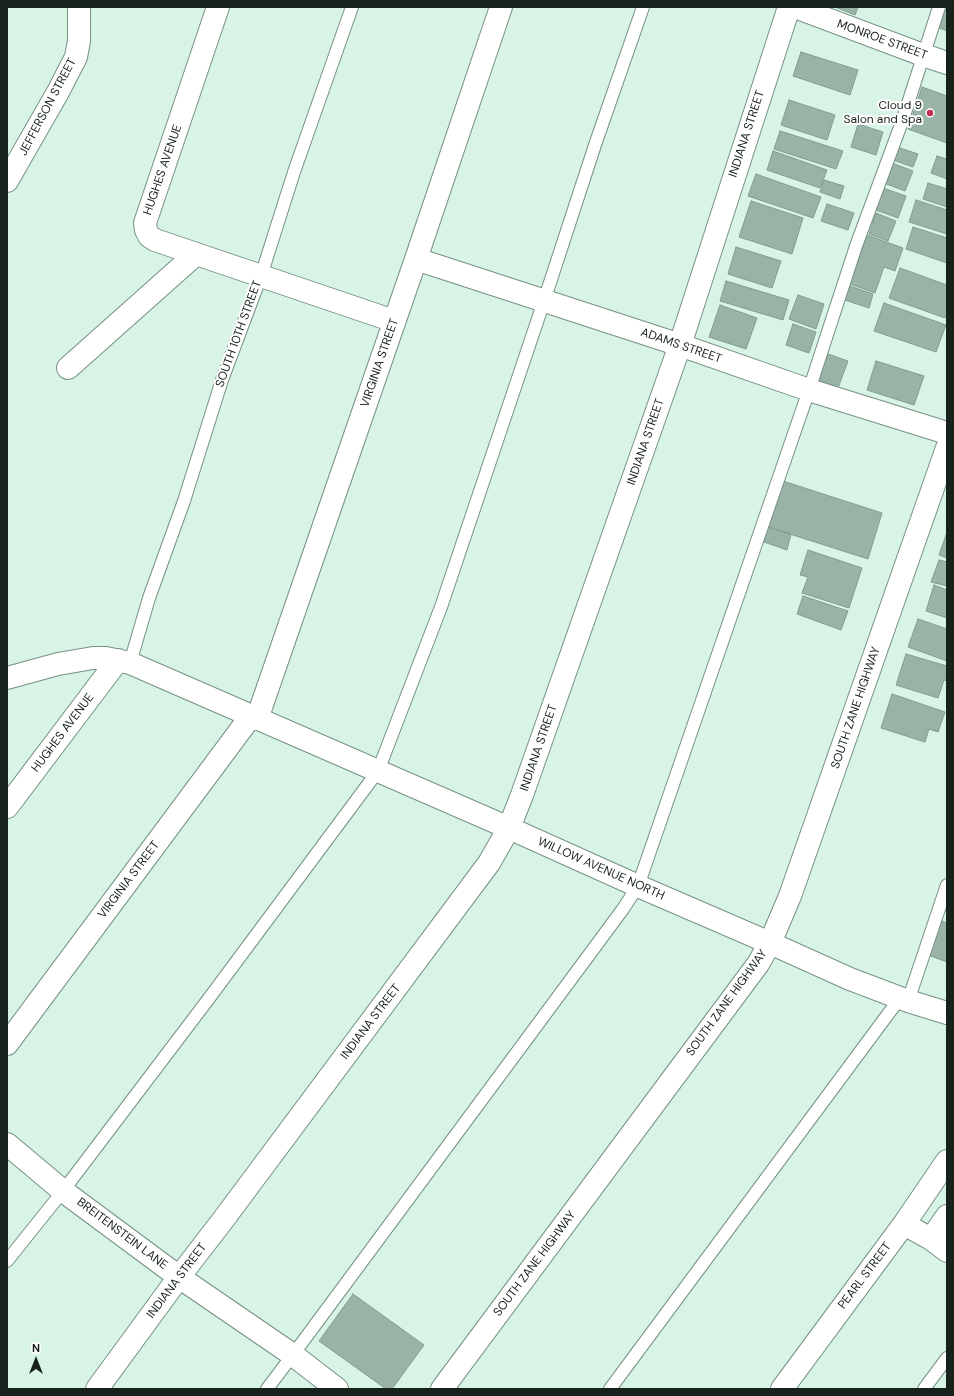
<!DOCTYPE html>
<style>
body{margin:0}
#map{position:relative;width:954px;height:1396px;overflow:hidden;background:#d7f4e5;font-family:"DM Sans",sans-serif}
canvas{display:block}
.frame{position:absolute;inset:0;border:8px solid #18221d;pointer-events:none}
.north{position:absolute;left:16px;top:1340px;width:40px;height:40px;-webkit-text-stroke:3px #fff;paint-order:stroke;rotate:0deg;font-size:11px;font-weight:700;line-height:16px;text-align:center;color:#18221d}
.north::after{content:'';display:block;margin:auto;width:14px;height:18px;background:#18221d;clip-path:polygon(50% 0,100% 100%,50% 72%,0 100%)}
</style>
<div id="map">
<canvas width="954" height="1396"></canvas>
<div class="frame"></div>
<div class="north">N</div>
</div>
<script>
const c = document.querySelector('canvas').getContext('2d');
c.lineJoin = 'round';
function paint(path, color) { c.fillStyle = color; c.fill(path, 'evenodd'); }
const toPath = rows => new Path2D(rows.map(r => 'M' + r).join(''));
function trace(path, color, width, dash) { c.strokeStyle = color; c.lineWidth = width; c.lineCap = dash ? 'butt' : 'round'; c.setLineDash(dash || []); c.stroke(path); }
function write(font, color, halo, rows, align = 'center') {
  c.font = font + ' "DM Sans",sans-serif'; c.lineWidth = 4; c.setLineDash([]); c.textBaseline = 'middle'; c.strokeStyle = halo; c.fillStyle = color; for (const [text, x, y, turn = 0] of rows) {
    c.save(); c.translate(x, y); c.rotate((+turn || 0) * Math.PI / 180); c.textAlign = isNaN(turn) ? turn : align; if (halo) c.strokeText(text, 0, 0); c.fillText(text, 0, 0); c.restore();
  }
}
const building = toPath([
 [835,7,858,7,855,15,835,7],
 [945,7,947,7,947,31,937,27,945,7],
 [801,52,858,70,850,95,793,76,801,52],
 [922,87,947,96,947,143,908,129,922,87],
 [789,100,835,115,827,140,781,125,789,100],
 [858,124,883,132,876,155,851,147,858,124],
 [780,131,843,151,836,169,774,149,780,131],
 [897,147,918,154,913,167,893,160,897,147],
 [773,151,827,170,820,188,767,170,773,151],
 [937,156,947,159,947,179,931,173,937,156],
 [892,163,913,171,905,191,884,183,892,163],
 [756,174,821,197,813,218,748,196,756,174],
 [824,180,844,186,840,199,820,192,824,180],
 [928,183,947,189,947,207,923,199,928,183],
 [883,188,906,196,898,218,876,210,883,188],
 [916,200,947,210,947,234,909,222,916,200],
 [751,201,803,218,792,254,739,237,751,201],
 [827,204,854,213,848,230,821,221,827,204],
 [876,213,896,221,888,241,869,234,876,213],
 [913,227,947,238,947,263,906,249,913,227],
 [867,235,903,248,895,271,884,267,875,293,850,284,867,235],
 [736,247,781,261,772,288,728,274,736,247],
 [900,268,947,285,947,311,945,318,889,298,900,268],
 [726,281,789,300,783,320,720,301,726,281],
 [850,286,873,294,869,308,845,300,850,286],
 [798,295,824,304,816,329,789,319,798,295],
 [884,303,946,325,936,352,874,331,884,303],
 [720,305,757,318,746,349,709,337,720,305],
 [793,324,816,332,809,353,786,345,793,324],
 [825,353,848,361,838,388,816,380,825,353],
 [876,361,924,376,914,405,867,390,876,361],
 [783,481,882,513,868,559,768,527,783,481],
 [768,527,791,534,787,550,764,542,768,527],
 [947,532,947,558,939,555,947,532],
 [808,550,862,568,849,608,802,593,808,577,800,575,808,550],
 [939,560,947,562,947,586,931,582,939,560],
 [934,585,947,590,947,618,926,611,934,585],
 [803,596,848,611,841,630,797,614,803,596],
 [918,619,947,629,947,661,908,647,918,619],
 [906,654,947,666,947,681,944,680,938,698,896,685,906,654],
 [892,694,945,712,938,732,929,729,925,742,881,728,892,694],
 [942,921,947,923,947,962,928,955,942,921],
 [353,1294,424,1345,392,1389,386,1389,319,1341,353,1294]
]);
paint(building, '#99b4a6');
trace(building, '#829c8e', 1);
const lane = toPath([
 [130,663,149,598,184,501,222,380,261,276,294,172,352,7],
 [908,1001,947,885],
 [7,1261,63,1191,210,997,378,771,441,607,544,301,595,145,643,7],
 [267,1389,301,1344,623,909,638,886,809,390,856,246,903,119,939,7],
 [610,1389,900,998],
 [924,1389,947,1358]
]);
const street = toPath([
 [218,7,145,223,146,230,149,236,155,240,394,321],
 [795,7,923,55,947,63],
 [7,181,58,92,76,57,79,41,79,7],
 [416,259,680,345,809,390,947,433],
 [68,368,196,254],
 [7,678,58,664,93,658,106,658,130,663,509,828,638,886,770,943,850,979,908,1001,947,1013],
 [257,719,416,259,501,7],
 [7,807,118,660],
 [7,1044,251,716],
 [7,1144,63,1191,179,1277,293,1355,337,1389],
 [904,1224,931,1239,947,1251],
 [931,1239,947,1216],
 [97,1389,179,1277,223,1220,489,863,509,828,522,795,680,345,789,7],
 [782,1389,904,1224,947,1161]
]);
const secondary = toPath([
 [442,1389,758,964,770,943,790,896,947,448]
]);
trace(lane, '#779184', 14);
trace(street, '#779184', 24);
trace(secondary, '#779184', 24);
trace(lane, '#fff', 12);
trace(street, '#fff', 22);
trace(secondary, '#fff', 22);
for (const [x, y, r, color] of [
 [930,113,4,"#c13151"]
]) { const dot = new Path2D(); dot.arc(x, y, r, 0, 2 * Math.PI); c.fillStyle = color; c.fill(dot); trace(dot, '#fff', 1.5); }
write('12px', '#18221d', '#fff', [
 ["MONROE STREET",882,40,20],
 ["JEFFERSON STREET",48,107,-62],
 ["INDIANA STREET",747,134,-72],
 ["HUGHES AVENUE",163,170,-71],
 ["SOUTH 10TH STREET",239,334,-70],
 ["ADAMS STREET",681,346,19],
 ["VIRGINIA STREET",380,363,-71],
 ["INDIANA STREET",646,442,-71],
 ["SOUTH ZANE HIGHWAY",856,708,-71],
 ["HUGHES AVENUE",63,733,-53],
 ["INDIANA STREET",539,748,-71],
 ["WILLOW AVENUE NORTH",601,869,24],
 ["VIRGINIA STREET",129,880,-53],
 ["SOUTH ZANE HIGHWAY",727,1003,-54],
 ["INDIANA STREET",371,1022,-53],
 ["BREITENSTEIN LANE",122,1234,37],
 ["SOUTH ZANE HIGHWAY",535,1264,-53],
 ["PEARL STREET",865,1276,-53],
 ["INDIANA STREET",177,1281,-53]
]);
write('12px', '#18221d', '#fff', [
 ["Cloud 9",922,106],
 ["Salon and Spa",922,120]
], 'right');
</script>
